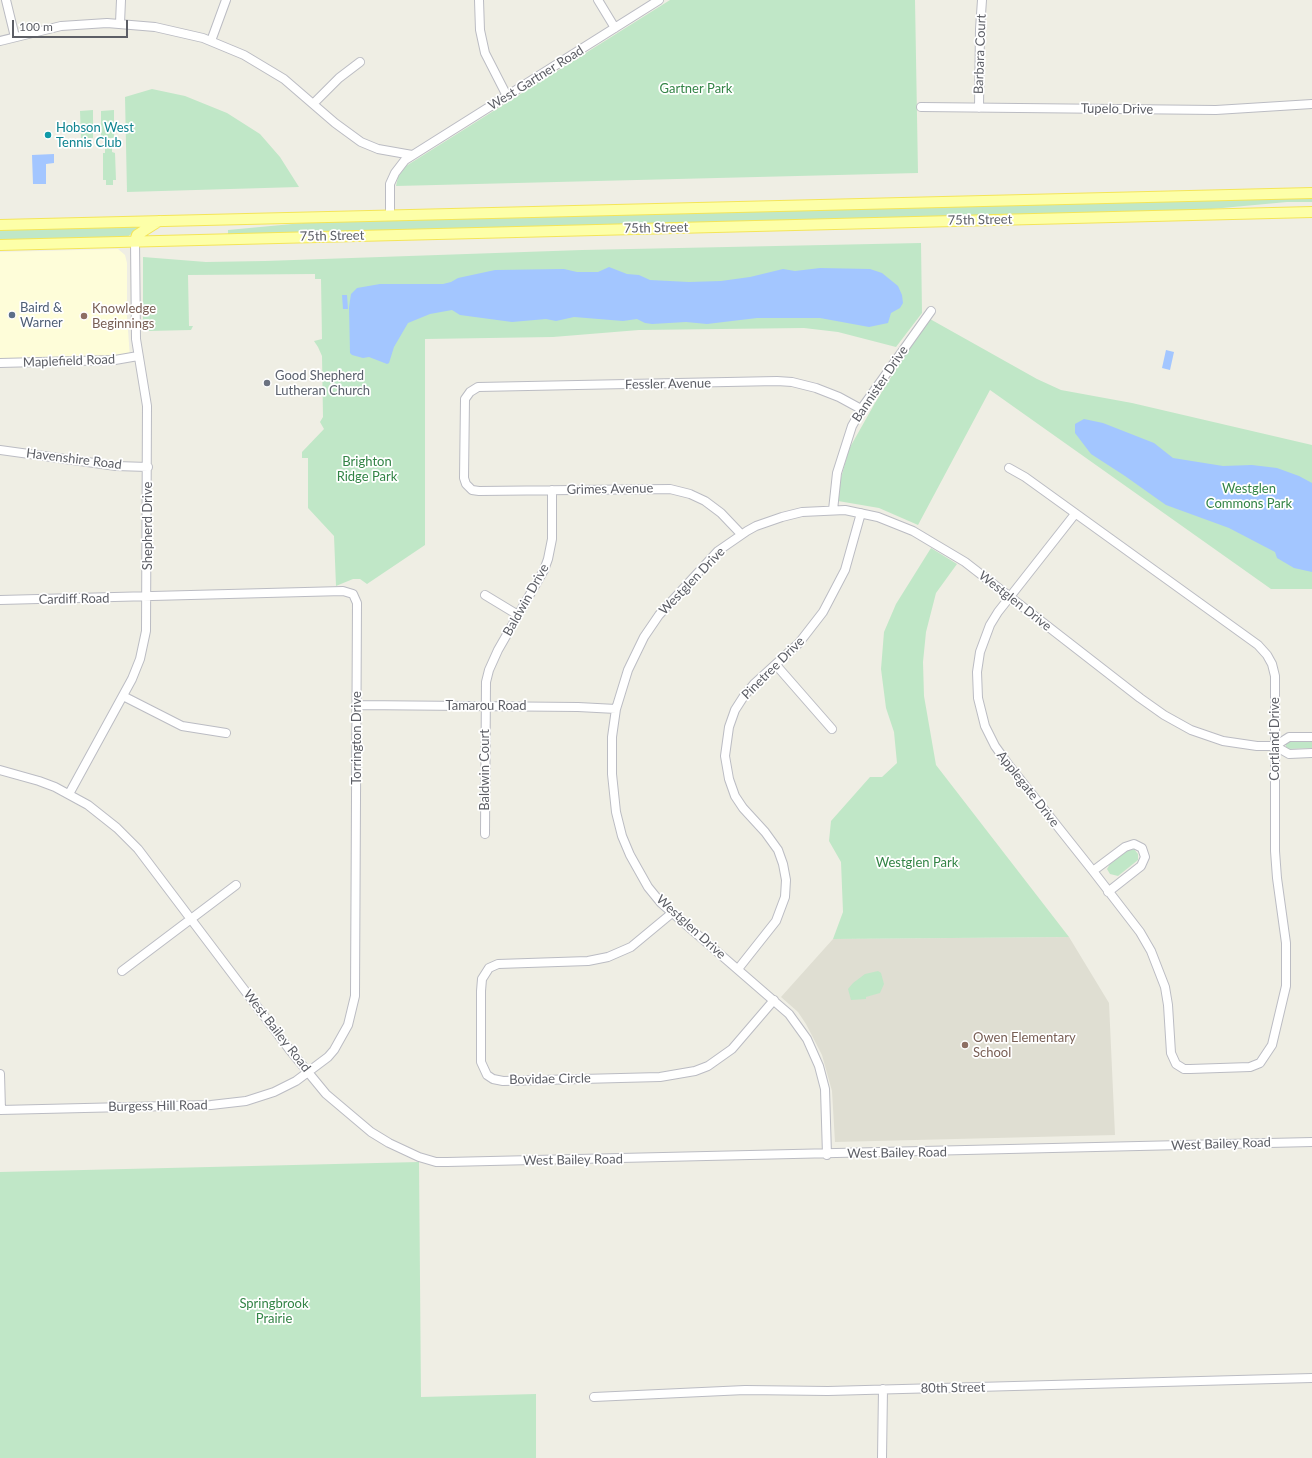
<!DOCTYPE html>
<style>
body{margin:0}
#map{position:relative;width:1312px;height:1458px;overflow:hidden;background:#efeee4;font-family:Lato,sans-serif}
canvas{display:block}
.scale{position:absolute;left:12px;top:20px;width:116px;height:18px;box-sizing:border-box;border:2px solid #5c5e65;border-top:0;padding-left:5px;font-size:12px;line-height:14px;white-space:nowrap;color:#5c5e65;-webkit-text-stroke:3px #fff;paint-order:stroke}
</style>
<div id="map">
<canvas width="1312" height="1458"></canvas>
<div class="scale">100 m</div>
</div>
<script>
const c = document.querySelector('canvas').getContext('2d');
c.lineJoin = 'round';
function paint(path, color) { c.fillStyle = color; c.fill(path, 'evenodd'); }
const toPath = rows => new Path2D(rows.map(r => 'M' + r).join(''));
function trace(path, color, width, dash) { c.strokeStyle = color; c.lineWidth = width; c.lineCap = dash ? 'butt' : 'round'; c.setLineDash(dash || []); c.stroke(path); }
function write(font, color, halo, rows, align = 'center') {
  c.font = font + ' Lato,sans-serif'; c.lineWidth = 3.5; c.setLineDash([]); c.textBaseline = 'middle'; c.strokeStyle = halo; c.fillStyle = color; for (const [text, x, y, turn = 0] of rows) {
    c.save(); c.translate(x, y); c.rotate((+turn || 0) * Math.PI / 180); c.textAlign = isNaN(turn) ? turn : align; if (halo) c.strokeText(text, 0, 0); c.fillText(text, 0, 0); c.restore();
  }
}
paint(toPath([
 [118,249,125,255,127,263,127,316,130,358,0,362,0,252]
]), '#fefdd9');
paint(toPath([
 [1069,937,1109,1003,1115,1135,835,1142,832,1091,822,1055,806,1024,798,1012,781,997,833,939]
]), '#dfded2');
paint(toPath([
 [670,0,915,0,918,173,396,186,398,177,406,166],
 [152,89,185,96,227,113,260,134,280,157,299,187,127,192,125,97],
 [93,110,93,138,81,138,80,111],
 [114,110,114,138,101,138,101,111],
 [105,148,112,148,112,152,115,153,116,180,113,180,113,185,106,185,106,180,103,180,103,153,105,153],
 [1312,197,1312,202,1287,202,1190,211,228,234,228,230,324,221],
 [139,226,139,229,127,237,0,240,0,230],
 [921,243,922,313,896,347,838,332,804,328,639,330,553,337,425,339,425,545,367,584,360,579,353,579,336,586,334,536,308,508,308,458,302,458,302,452,324,429,320,422,323,417,322,356,318,347,314,341,322,339,321,279,315,279,315,274,188,275,189,326,193,326,191,330,149,331,143,327,143,257,206,262,265,261,582,250],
 [930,319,1037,379,1061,390,1132,403,1312,445,1312,589,1271,589,990,390,918,525,879,508,838,501,841,478,849,449,875,403,906,353],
 [931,548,957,564,936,593,926,632,923,662,924,696,936,765,1069,937,833,939,843,912,841,862,829,841,831,821,870,777,882,777,897,763,894,732,886,708,881,669,884,632,896,604],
 [1312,740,1312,748,1288,749,1286,747,1286,743,1288,741],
 [1134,849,1138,854,1138,860,1118,876,1110,874,1107,869,1110,864,1128,850],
 [878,971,881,973,884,984,880,993,866,997,866,999,851,1000,848,989,853,983,865,974],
 [419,1162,421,1397,536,1394,536,1458,0,1458,0,1172]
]), '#c0e7c7');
paint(toPath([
 [54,154,54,163,46,164,46,184,33,184,32,155],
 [609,267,627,274,639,275,650,280,689,282,721,281,750,277,783,269,795,271,820,268,870,269,882,273,898,286,902,295,903,303,900,308,891,313,888,323,869,327,820,318,757,318,707,324,686,322,652,324,645,323,637,319,623,321,574,317,556,321,546,319,512,322,460,315,452,310,430,314,408,323,394,347,389,363,387,364,369,357,363,358,352,355,350,353,349,307,351,294,357,288,380,284,443,284,451,282,458,278,495,270,564,269,577,272,598,272],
 [342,295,347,295,348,309,343,309],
 [1166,350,1174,352,1170,370,1162,368],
 [1084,419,1103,423,1154,443,1173,458,1223,466,1252,465,1277,468,1299,476,1312,483,1312,572,1294,568,1277,558,1275,552,1229,528,1166,505,1156,498,1125,476,1091,454,1075,433,1075,424]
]), '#a3c6ff');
const minor = toPath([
 [6,0,15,37],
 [479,0,480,30,485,53,507,96],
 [598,0,615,28],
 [120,23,121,0],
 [0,41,61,26,107,23,155,27,203,38,244,55,284,79,335,123,361,142,378,149,412,155],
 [211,41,226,0],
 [313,104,339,78,360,62],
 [921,107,1216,110,1312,104],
 [979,108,980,29,982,0],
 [390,215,390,184,395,173,405,160,659,0],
 [0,363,115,360,138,356],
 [0,450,116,466,148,467],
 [1009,468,1025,477,1258,645,1267,655,1272,664,1275,676,1275,851,1277,878,1286,943,1286,986,1272,1045,1260,1063,1250,1067,1190,1069,1184,1069,1176,1064,1171,1053,1168,1005,1165,987,1151,951,1140,932,1093,871,1008,764,995,746,985,726,978,698,977,672,980,652,990,625,998,612,1075,514],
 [833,510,837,473,852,426,864,405,931,311],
 [741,534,721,513,705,501,690,494,670,489,479,491,472,490,466,484,464,478,465,399,470,392,478,387,777,381,792,382,816,388,839,397,861,409],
 [485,595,518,615],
 [0,600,343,591,353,594,357,603,355,996,348,1025,334,1050,328,1057,296,1081,274,1092,246,1101,211,1105,0,1110],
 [776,665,832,729],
 [123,696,182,726,226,733],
 [357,705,578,707,616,709],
 [1275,746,1289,754,1312,753],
 [0,770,39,781,55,787,88,805,117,828,138,849,289,1049,326,1094,371,1132,389,1143,419,1157,436,1162,447,1162,1312,1142],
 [69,794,132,679,140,659,146,631,147,406,136,339,135,241],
 [485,834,486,682,489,670,498,650,544,570,548,559,552,539,552,490],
 [1093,871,1125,847,1134,844,1142,848,1145,857,1141,866,1108,892],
 [672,913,631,947,608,957,588,961,498,964,489,968,482,979,481,991,481,1062,487,1075,493,1079,503,1081,660,1077,695,1071,708,1066,732,1049,774,1000],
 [738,969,776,921,785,897,786,880,783,864,778,850,765,832,743,808,735,796,729,779,725,756,729,727,735,710,744,696,754,684,799,643,823,612,845,570,861,513],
 [122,971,236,885],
 [0,1074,1,1110],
 [827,1155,825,1089,819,1066,807,1039,789,1014,661,903,648,887,630,855,622,836,616,812,612,774,612,737,616,709,628,670,644,637,659,615,718,551,747,531,756,526,782,517,802,512,845,510,878,517,913,531,965,562,1140,698,1164,715,1191,730,1223,741,1257,746,1275,746,1289,737,1312,737],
 [594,1397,745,1390,828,1391,1312,1378],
 [882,1458,883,1389]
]);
const major = toPath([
 [0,225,1312,193],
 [135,241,137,235,159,221],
 [0,245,1312,212]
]);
trace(minor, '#bbbcc3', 10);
trace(major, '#f4e558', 12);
trace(minor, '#fff', 8);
trace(major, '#fdffa8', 10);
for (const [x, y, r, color] of [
 [48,135,4,"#0f9aa8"],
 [12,315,4,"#5c6f8a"],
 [84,316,4,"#8d6e63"],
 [267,383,4,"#6b7280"],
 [965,1045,4,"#8d6e63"]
]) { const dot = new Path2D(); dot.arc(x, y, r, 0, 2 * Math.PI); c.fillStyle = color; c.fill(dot); trace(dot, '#fff', 1.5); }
write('13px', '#5c5e65', '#fff', [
 ["Barbara Court",980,54,-88],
 ["West Gartner Road",536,78,-32],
 ["Tupelo Drive",1117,109,1],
 ["75th Street",980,220,-1],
 ["75th Street",656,228,-1],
 ["75th Street",332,236,-1],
 ["Maplefield Road",69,361,-2],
 ["Fessler Avenue",668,384,-1],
 ["Bannister Drive",880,384,-56],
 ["Havenshire Road",74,459,7],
 ["Grimes Avenue",610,489,-1],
 ["Shepherd Drive",148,526,-90],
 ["Westglen Drive",692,581,-46],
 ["Cardiff Road",74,599,-1],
 ["Baldwin Drive",526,600,-61],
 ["Westglen Drive",1015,601,38],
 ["Pinetree Drive",773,668,-45],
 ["Tamarou Road",486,706],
 ["Torrington Drive",357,738,-90],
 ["Cortland Drive",1275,739,-90],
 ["Baldwin Court",485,770,-90],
 ["Applegate Drive",1028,789,52],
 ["Westglen Drive",691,927,42],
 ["West Bailey Road",277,1031,52],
 ["Bovidae Circle",550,1079,-1],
 ["Burgess Hill Road",158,1106,-1],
 ["West Bailey Road",1221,1144,-2],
 ["West Bailey Road",897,1153,-1],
 ["West Bailey Road",573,1160,-1],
 ["80th Street",953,1388,-1]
]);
write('13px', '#338446', '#fff', [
 ["Gartner Park",696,89],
 ["Brighton",367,462],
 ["Ridge Park",367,477],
 ["Westglen",1249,489],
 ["Commons Park",1249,504],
 ["Westglen Park",917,863],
 ["Springbrook",274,1304],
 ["Prairie",274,1319]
]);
write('13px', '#0d838f', '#fff', [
 ["Hobson West",56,128],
 ["Tennis Club",56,143]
], 'left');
write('13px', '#4e5e75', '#fff', [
 ["Baird &",20,308],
 ["Warner",20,323]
], 'left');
write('13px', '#785e54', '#fff', [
 ["Knowledge",92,309],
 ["Beginnings",92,324],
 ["Owen Elementary",973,1038],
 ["School",973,1053]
], 'left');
write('13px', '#5b616d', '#fff', [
 ["Good Shepherd",275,376],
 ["Lutheran Church",275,391]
], 'left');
</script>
